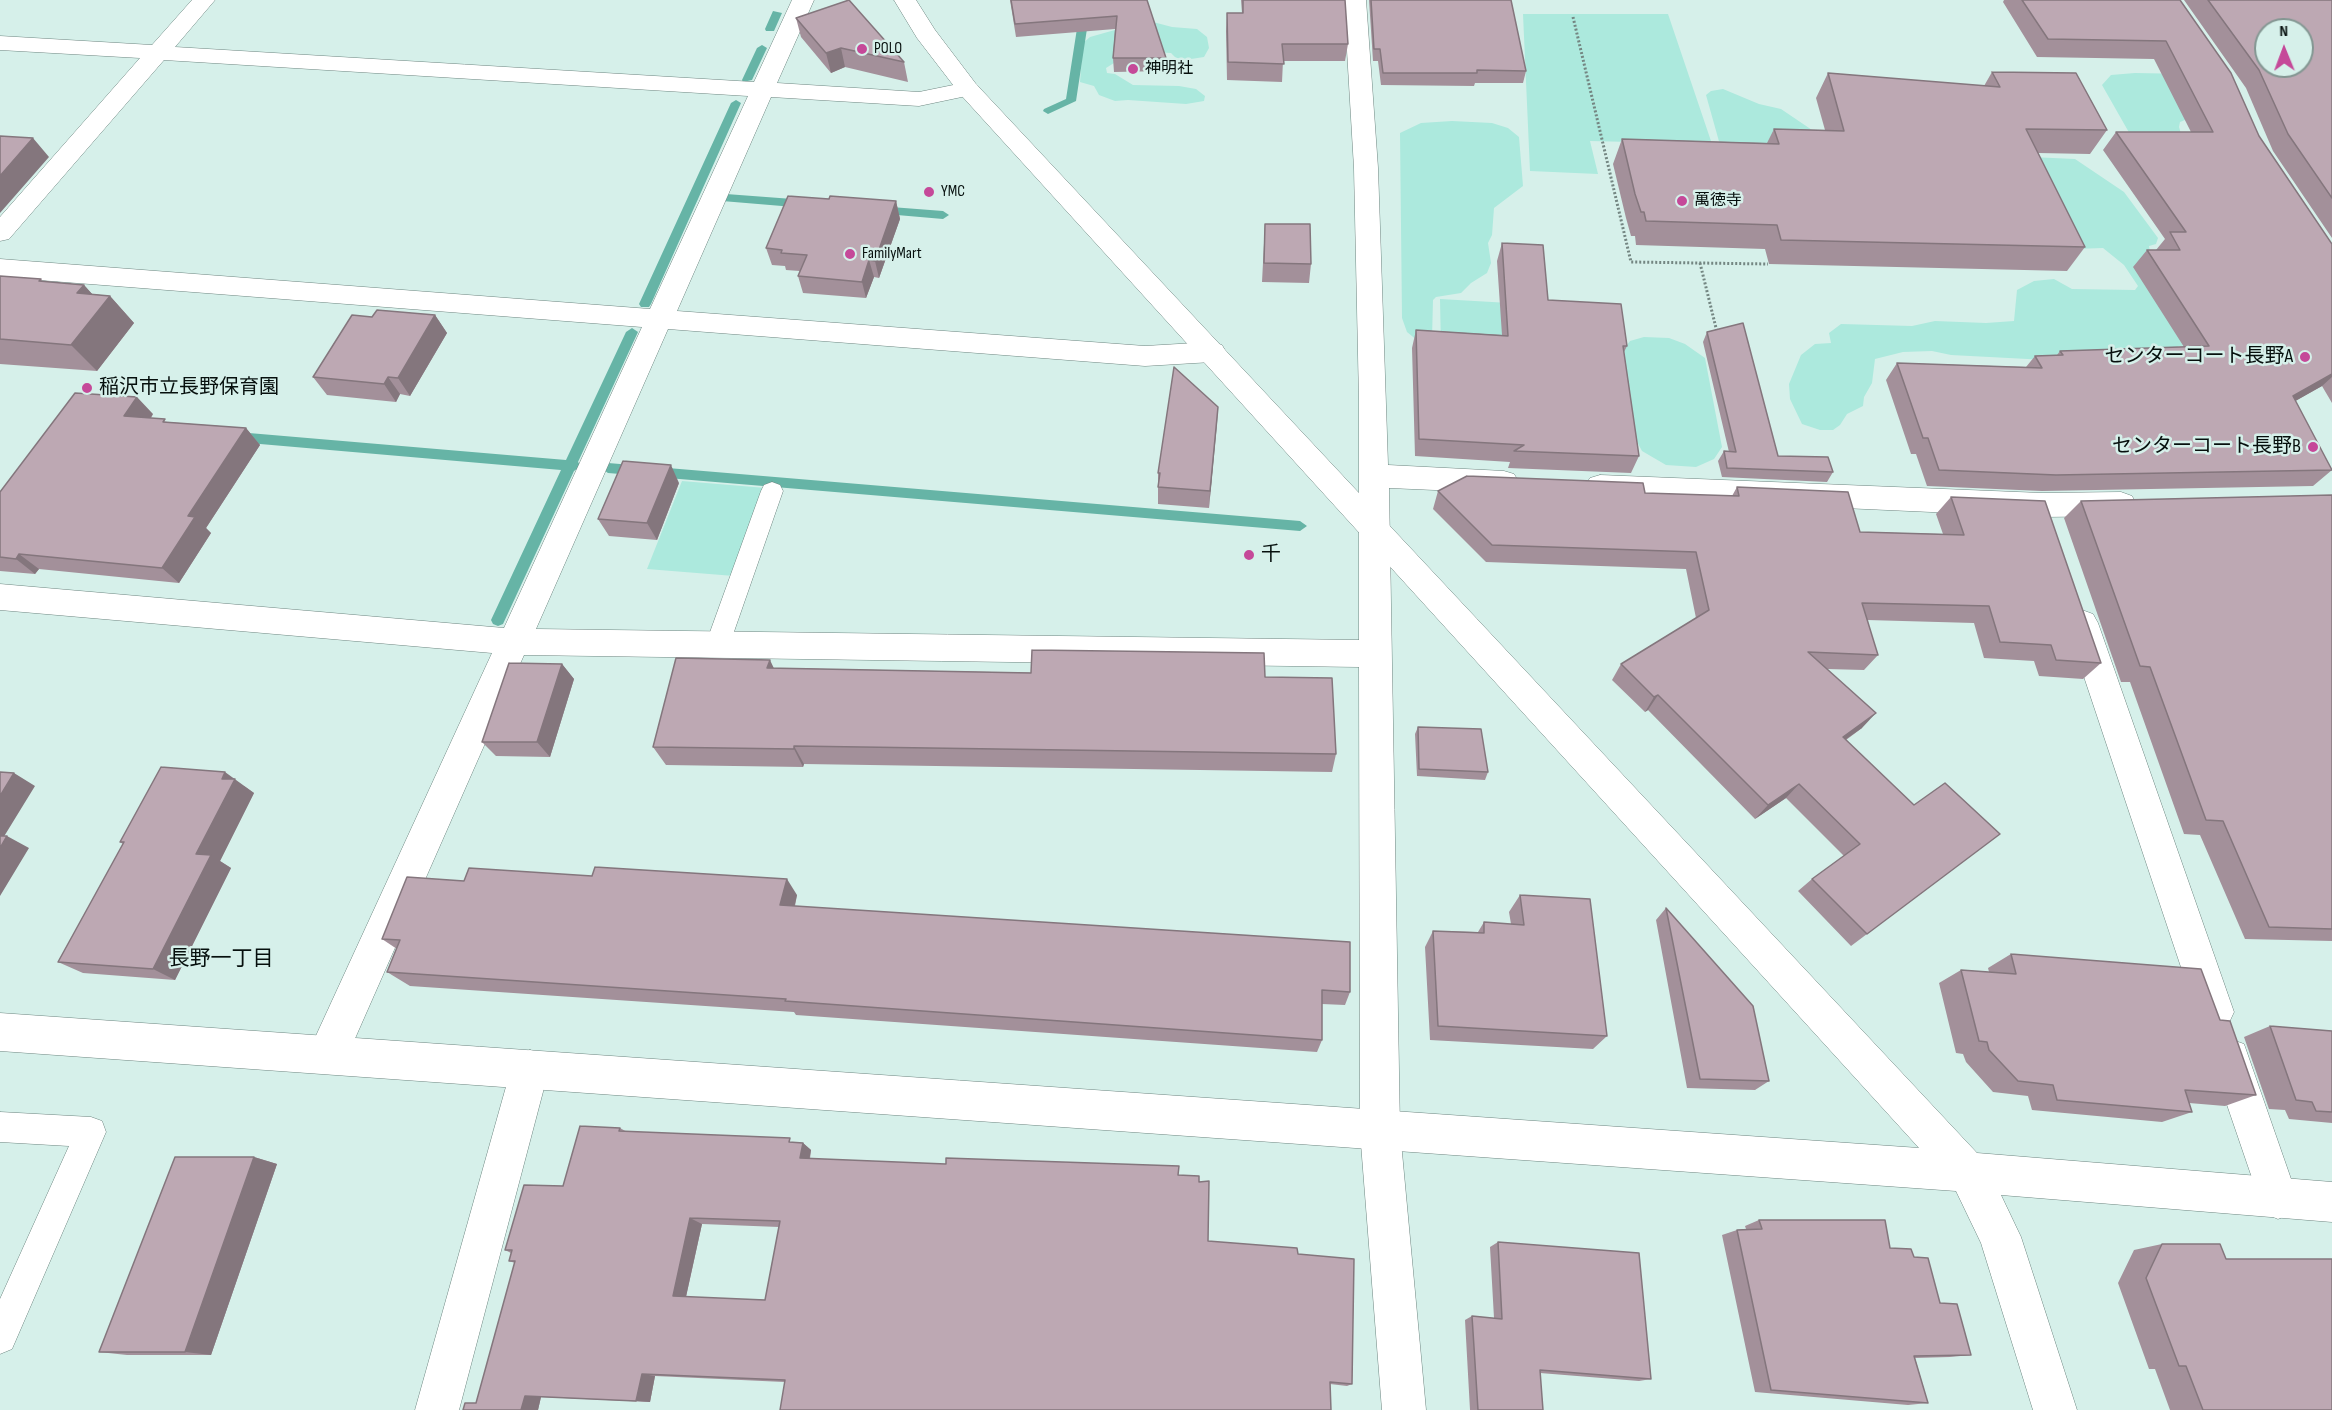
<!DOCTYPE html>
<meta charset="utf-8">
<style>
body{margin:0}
#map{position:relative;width:2332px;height:1410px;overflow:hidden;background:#d6f0ea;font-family:"Sofia Sans Condensed",sans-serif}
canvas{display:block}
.north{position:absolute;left:2254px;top:18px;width:60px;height:60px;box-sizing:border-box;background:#d6f0ea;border:2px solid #839692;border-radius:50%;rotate:359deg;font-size:16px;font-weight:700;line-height:24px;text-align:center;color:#060f0d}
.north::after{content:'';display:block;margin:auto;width:21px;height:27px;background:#c54999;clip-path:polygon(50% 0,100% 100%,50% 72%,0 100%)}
</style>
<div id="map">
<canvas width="2332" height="1410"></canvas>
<div class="north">N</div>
</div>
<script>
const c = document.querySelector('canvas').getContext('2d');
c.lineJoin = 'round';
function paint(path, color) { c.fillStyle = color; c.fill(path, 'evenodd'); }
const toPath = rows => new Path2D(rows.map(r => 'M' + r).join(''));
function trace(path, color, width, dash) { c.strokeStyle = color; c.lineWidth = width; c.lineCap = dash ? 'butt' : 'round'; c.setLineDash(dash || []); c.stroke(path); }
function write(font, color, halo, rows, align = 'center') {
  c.font = font + ' "Sofia Sans Condensed","Noto Sans JP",sans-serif'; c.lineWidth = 5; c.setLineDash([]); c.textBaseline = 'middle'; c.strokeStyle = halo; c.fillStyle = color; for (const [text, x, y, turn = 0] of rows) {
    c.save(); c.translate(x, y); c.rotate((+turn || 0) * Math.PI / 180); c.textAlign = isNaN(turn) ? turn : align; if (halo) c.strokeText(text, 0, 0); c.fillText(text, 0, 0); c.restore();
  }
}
paint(toPath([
 [1523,14,1668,14,1712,144,1590,141,1598,174,1530,171],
 [1153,22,1172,27,1197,29,1207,37,1209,48,1204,57,1191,59,1176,58,1171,53,1133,51,1106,68,1107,73,1115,74,1133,85,1179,86,1196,89,1205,96,1204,101,1186,104,1128,100,1115,101,1099,95,1094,86,1080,82,1083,43,1090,37,1129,26],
 [2135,73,2189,74,2185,120,2180,122,2179,127,2182,137,2135,143,2102,85,2111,75],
 [1723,89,1759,104,1781,109,1812,130,2031,157,2075,159,2124,192,2158,238,2156,244,2149,246,2150,253,2209,344,2178,346,2176,351,2047,360,1951,355,1932,351,1903,352,1875,359,1872,383,1864,397,1863,406,1847,414,1840,425,1833,430,1820,430,1802,424,1790,399,1789,384,1801,355,1815,344,1831,343,1829,333,1841,324,1912,326,1935,321,1986,323,2014,321,2017,290,2034,281,2054,279,2072,289,2135,290,2138,286,2124,265,2103,248,2075,249,1720,145,1706,95,1711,91],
 [1452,121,1492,123,1508,128,1519,137,1523,186,1494,208,1492,235,1488,243,1491,263,1487,273,1471,283,1461,293,1436,297,1433,300,1432,338,1418,341,1407,332,1402,318,1400,133,1421,123],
 [1440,299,1544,305,1549,355,1441,349],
 [1644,337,1669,338,1685,344,1705,358,1722,447,1714,459,1696,467,1666,465,1642,451,1634,436,1624,349,1630,341],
 [682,481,766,488,734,576,647,569]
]), '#ace9dd');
paint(toPath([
 [1073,0,1083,0,1088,22,1076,101,1048,114,1043,111,1044,109,1066,99,1078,22,1073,0],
 [773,11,782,13,774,31,766,31,765,29,773,11],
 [762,45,767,48,752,80,743,82,742,80,757,48,762,45],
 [736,100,741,103,651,304,649,307,641,307,639,304,731,103,736,100],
 [726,194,806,200,812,204,806,208,722,201,722,195,726,194],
 [878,206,943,211,949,215,943,219,874,213,874,207,878,206],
 [632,328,638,332,578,462,581,466,574,471,503,624,498,626,493,624,491,620,561,470,237,442,230,437,237,432,566,460,626,332,632,328],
 [608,463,1300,521,1307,526,1300,531,608,473,601,468,608,463]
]), '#66b4a6');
const lane = toPath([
 [772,482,780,485,783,491,729,646,726,653,717,656,708,653,705,646,761,491,764,485,772,482],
 [0,1112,91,1117,102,1121,106,1132,12,1349,0,1354,0,1299,69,1146,0,1142,0,1112]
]);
const street = toPath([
 [192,0,215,0,175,47,754,82,792,0,814,0,777,83,919,92,968,82,976,84,980,89,976,94,919,106,771,97,677,311,1145,346,1212,342,1222,345,1226,352,1222,359,1212,362,1145,366,668,329,536,629,1359,640,1359,401,1354,168,1344,0,1366,0,1378,168,1388,465,1504,471,1514,474,1519,482,1514,490,1504,493,1389,488,1400,1131,1426,1410,1382,1410,1360,1131,1359,667,524,655,342,1068,328,1073,314,1068,309,1054,314,1040,492,653,0,610,0,584,504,628,642,327,0,277,0,259,650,309,748,96,164,60,9,239,0,241,0,217,140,58,0,50,0,36,152,45,192,0],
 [1600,475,2042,493,2121,492,2132,496,2136,504,2132,512,2121,516,2042,517,1600,497,1590,494,1585,486,1590,478,1600,475],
 [2082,610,2093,614,2098,623,2234,1012,2228,1025,2215,1031,2202,1025,2196,1012,2066,623,2071,614,2082,610],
 [2230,1039,2244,1044,2298,1199,2292,1213,2278,1219,2264,1213,2211,1058,2216,1044,2230,1039],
 [530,1050,544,1055,549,1069,459,1410,415,1410,511,1069,516,1055,530,1050]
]);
const secondary = toPath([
 [894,0,916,0,935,30,976,84,1977,1153,2332,1182,2332,1222,2001,1195,2021,1237,2077,1410,2033,1410,1981,1243,1956,1191,0,1051,0,1013,1919,1148,960,94,917,38,894,0]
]);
trace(lane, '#6e8681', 1);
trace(street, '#6e8681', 1);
trace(secondary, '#6e8681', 1);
trace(toPath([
 [1573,17,1631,262,1768,264],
 [1700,263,1717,332]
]), '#748682', 3, [2, 2]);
paint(lane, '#fff');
paint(street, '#fff');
paint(secondary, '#fff');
paint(toPath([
 [1010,0,1147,0,1166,58,1166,71,1114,72,1113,58,1115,29,1016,37],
 [1241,0,1345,0,1348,44,1345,61,1283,61,1282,82,1227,80,1226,31,1227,13,1242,13],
 [1369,0,1511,0,1526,71,1523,83,1475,83,1474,86,1381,85,1378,61,1373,61],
 [2004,0,2180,0,2259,136,2332,244,2332,403,2322,386,2295,401,2332,470,2313,486,2042,491,1927,486,1916,454,1911,454,1886,380,1897,363,2026,367,2035,356,2057,355,2060,351,2184,347,2133,267,2147,250,2156,250,2165,239,2103,150,2116,132,2191,132,2154,59,2037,57,2003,2],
 [2184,0,2332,0,2332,238,2273,151,2246,88],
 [796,18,904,62,908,82,845,67,831,73,801,37],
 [1992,72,2107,130,2090,154,2038,153,2085,247,2067,271,1769,264,1765,249,1636,245,1635,236,1631,236,1626,218,1613,164,1622,139,1767,143,1774,129,1825,130,1816,98,1828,73,1984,86],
 [829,199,896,201,900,219,879,278,874,277,866,298,803,293,798,276,800,271,786,270,785,266,772,265,766,248],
 [1265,224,1311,264,1309,283,1262,282],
 [1502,243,1548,300,1627,346,1624,352,1639,456,1631,473,1508,468,1510,462,1415,456,1412,348,1416,330,1502,335,1497,261],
 [0,276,41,279,43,282,84,285,92,294,110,296,134,323,97,371,0,364],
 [435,315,447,333,410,396,400,394,396,402,327,395,313,377,372,317],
 [1707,332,1778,456,1833,472,1827,482,1722,477,1718,461,1724,451,1729,452,1703,342],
 [1218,407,1209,508,1158,504,1158,473],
 [153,414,151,418,167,422,246,428,260,445,206,528,211,533,179,583,39,569,35,574,0,571,0,492],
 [679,483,657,540,609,536,598,519],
 [1737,487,1860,532,1943,534,1936,514,1951,497,2101,663,2083,679,2039,676,2034,661,1984,658,1974,623,1867,620,1878,655,1864,670,1827,669,1862,728,1846,740,1914,805,2000,834,1851,946,1798,891,1812,879,1844,856,1786,798,1755,819,1648,710,1645,712,1612,680,1621,664,1696,618,1686,569,1486,562,1433,509,1438,491,1645,493,1732,496],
 [2332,495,2332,941,2245,939,2200,835,2184,834,2130,682,2121,682,2064,518,2081,501],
 [562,664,574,679,550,757,496,756,482,742],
 [774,668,1265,677,1336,754,1332,772,804,764,803,767,666,765,653,747],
 [1418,727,1488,772,1485,780,1417,776,1415,734],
 [244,786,254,793,220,861,231,868,175,980,83,973,58,962,123,844,120,842,245,786],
 [464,881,797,895,795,906,1350,992,1345,1005,1322,1004,1322,1040,1317,1052,796,1015,794,1012,410,986,387,972,397,949,382,939],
 [1520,895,1607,1036,1593,1049,1430,1040,1425,947,1433,931,1478,932,1484,922,1511,924,1509,912],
 [1666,908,1769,1081,1755,1090,1687,1088,1656,920],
 [2011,954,2220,1020,2256,1095,2225,1106,2189,1103,2192,1112,2162,1122,2032,1110,2028,1096,1993,1092,1966,1062,1963,1054,1956,1053,1939,983,1961,970,1989,972,1988,968],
 [2270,1026,2332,1031,2332,1123,2289,1119,2285,1110,2269,1109,2244,1037],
 [620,1128,627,1132,803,1143,811,1150,810,1159,1179,1175,1199,1182,1208,1241,1298,1254,1352,1384,1347,1386,1330,1384,784,1382,655,1376,650,1402,541,1397,538,1410,463,1410,476,1403,515,1263,509,1261,511,1253,505,1250],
 [702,1224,779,1227,765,1300,686,1297],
 [254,1157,277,1164,211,1355,127,1355,99,1352],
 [1759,1220,1890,1248,1914,1257,1971,1355,1950,1357,1915,1358,1928,1403,1908,1405,1755,1392,1722,1235,1737,1230,1746,1229,1745,1226],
 [1498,1242,1651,1379,1639,1381,1540,1373,1543,1410,1470,1410,1465,1320,1472,1316,1494,1318,1490,1247],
 [2162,1244,2226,1259,2332,1410,2170,1410,2155,1369,2149,1369,2118,1283,2134,1250]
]), '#a3909a');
paint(toPath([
 [841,48,845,67,831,73,826,53],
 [33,138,49,157,0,213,0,176],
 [896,201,900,219,879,278,875,261],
 [869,260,874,277,866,298,862,282],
 [84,285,102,305,110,296,134,323,97,371,71,345,77,293],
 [435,315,447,333,410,396,398,378],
 [2332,374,2332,377,2322,386,2276,412,2293,396],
 [388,377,400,394,396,402,384,384],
 [137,397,153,414,141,432,124,416],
 [1218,407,1217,424,1209,508,1210,491],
 [246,428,260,445,206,528,211,533,179,583,162,568,188,516],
 [671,465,679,483,657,540,647,523],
 [19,554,39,569,35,574,16,559],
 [770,660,779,679,767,668],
 [562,664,574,679,550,757,537,742],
 [1658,695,1648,710,1645,712,1654,697],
 [1876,713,1862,728,1829,751,1843,737],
 [794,746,804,764,803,767,794,749],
 [225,772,254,793,220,861,231,868,175,980,153,969,196,854,222,779],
 [14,773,35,786,0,843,0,796],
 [1799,784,1786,798,1755,819,1768,805],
 [7,836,29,848,0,896,0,848],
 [787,879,797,895,791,921,780,905],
 [803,1143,811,1150,808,1166,800,1158],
 [254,1157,277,1164,211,1355,185,1352],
 [690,1218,702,1224,685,1301,673,1296],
 [642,1374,655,1376,650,1402,636,1401],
 [525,1396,541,1397,538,1410,521,1410]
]), '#84767d');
const building = toPath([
 [849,0,904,62,841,48,826,53,796,18,849,0],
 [1011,0,1147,0,1166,58,1113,58,1117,16,1015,24,1011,0],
 [1243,0,1345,0,1348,44,1282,44,1284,64,1228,62,1227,13,1243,13,1243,0],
 [1371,0,1511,0,1526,71,1477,70,1477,73,1383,73,1380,49,1374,49,1371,0],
 [2022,0,2180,0,2231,73,2259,136,2332,244,2332,374,2293,396,2332,470,2056,475,1939,470,1928,438,1923,438,1897,363,2042,368,2035,356,2063,355,2060,351,2209,346,2147,250,2180,250,2170,232,2186,232,2116,132,2213,132,2166,41,2048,39,2022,0],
 [2208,0,2332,0,2332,198,2288,134,2259,70,2208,0],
 [2266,30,2302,30,2302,66,2266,66,2266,30],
 [1992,72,2076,73,2107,130,2026,129,2085,247,1781,240,1777,225,1646,221,1644,212,1641,212,1635,194,1622,139,1779,144,1774,129,1844,131,1828,73,2000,87,1992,72],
 [0,136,33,138,0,176,0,136],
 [788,196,829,199,830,196,896,201,875,261,869,260,862,282,798,276,807,255,781,253,782,250,766,248,788,196],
 [1265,224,1310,224,1311,264,1264,263,1265,224],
 [1502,243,1543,245,1548,300,1621,304,1627,346,1623,346,1639,456,1514,451,1524,445,1419,439,1416,330,1508,336,1502,243],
 [0,276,41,279,39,281,84,285,77,293,110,296,71,345,0,339,0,276],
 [377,310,435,315,398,378,388,377,384,384,313,377,352,315,372,317,377,310],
 [1743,323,1778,456,1828,457,1833,472,1727,468,1724,451,1736,452,1707,332,1743,323],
 [1174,367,1218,407,1210,491,1158,487,1160,473,1158,473,1174,367],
 [75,393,137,397,124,416,165,419,163,422,246,428,188,516,195,517,162,568,19,554,16,559,0,557,0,492,75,393],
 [623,461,671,465,647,523,598,519,623,461],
 [1467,476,1643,483,1645,493,1739,496,1737,487,1848,492,1860,532,1964,535,1951,497,2045,501,2101,663,2056,660,2051,645,2000,642,1989,606,1862,603,1878,655,1808,652,1876,713,1843,737,1914,805,1945,783,2000,834,1867,934,1812,879,1860,844,1799,784,1768,805,1658,695,1654,697,1621,664,1709,610,1696,552,1492,545,1438,491,1467,476],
 [2332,495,2332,929,2269,927,2223,821,2206,820,2150,667,2140,666,2081,501,2332,495],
 [1032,650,1264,653,1265,677,1332,678,1336,754,794,746,794,749,653,747,676,658,770,660,767,668,1031,673,1032,650],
 [509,663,562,664,537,742,482,742,509,663],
 [1418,727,1481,729,1488,772,1419,769,1418,727],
 [161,767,225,772,222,779,235,779,196,854,211,855,153,969,58,962,124,842,120,842,161,767],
 [0,772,14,773,0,796,0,772],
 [0,836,7,836,0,848,0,836],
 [595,867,787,879,780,905,1350,942,1350,992,1322,990,1322,1040,785,1001,786,999,387,972,400,940,382,939,407,877,464,881,469,868,592,876,595,867],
 [1520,895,1590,899,1607,1036,1438,1026,1433,931,1484,933,1484,922,1524,925,1520,895],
 [1666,908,1753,1006,1769,1081,1700,1079,1666,908],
 [2011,954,2201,969,2220,1020,2230,1021,2256,1095,2185,1090,2192,1112,2057,1100,2053,1085,2018,1081,1989,1050,1987,1042,1979,1041,1961,970,2016,974,2011,954],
 [2270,1026,2332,1031,2332,1112,2316,1111,2312,1102,2296,1100,2270,1026],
 [580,1126,620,1128,619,1131,790,1138,789,1142,803,1143,800,1158,946,1164,946,1158,1179,1166,1178,1175,1199,1176,1199,1182,1209,1181,1208,1241,1297,1248,1298,1254,1354,1259,1352,1384,1330,1382,1331,1410,780,1410,785,1380,642,1374,636,1401,525,1396,521,1410,463,1410,465,1403,476,1403,515,1261,509,1261,512,1250,505,1250,524,1185,563,1186,580,1126],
 [690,1218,780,1221,765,1300,673,1296,690,1218],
 [175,1157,254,1157,185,1352,99,1352,175,1157],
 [1759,1220,1885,1220,1890,1248,1911,1249,1914,1257,1928,1258,1940,1303,1957,1304,1971,1355,1914,1356,1928,1403,1771,1390,1737,1230,1762,1229,1759,1220],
 [1498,1242,1639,1253,1651,1379,1540,1370,1543,1410,1478,1410,1472,1316,1502,1319,1498,1242],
 [2162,1244,2220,1244,2226,1259,2332,1259,2332,1410,2203,1410,2186,1366,2179,1366,2146,1278,2162,1244]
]);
paint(building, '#bda8b3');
trace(building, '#84767d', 1.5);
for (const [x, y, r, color] of [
 [862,49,6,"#c54999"],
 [1133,69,6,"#c54999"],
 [929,192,6,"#c54999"],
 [1682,201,6,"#c54999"],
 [850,254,6,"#c54999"],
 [2305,357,6,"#c54999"],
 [87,388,6,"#c54999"],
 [2313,447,6,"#c54999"],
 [1249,555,6,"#c54999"]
]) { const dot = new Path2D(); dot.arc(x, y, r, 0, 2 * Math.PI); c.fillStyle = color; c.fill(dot); trace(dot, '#d6f0ea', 2); }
write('16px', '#060f0d', '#d6f0ea', [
 ["POLO",874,49],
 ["神明社",1145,69],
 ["YMC",941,192],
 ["萬徳寺",1694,201],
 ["FamilyMart",862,254]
], 'left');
write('20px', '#060f0d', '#d6f0ea', [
 ["センターコート長野A",2293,357],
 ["稲沢市立長野保育園",99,388,"left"],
 ["センターコート長野B",2301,447],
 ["千",1261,555,"left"]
], 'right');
write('21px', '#060f0d', '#d6f0ea', [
 ["長野一丁目",221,960]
]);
</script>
